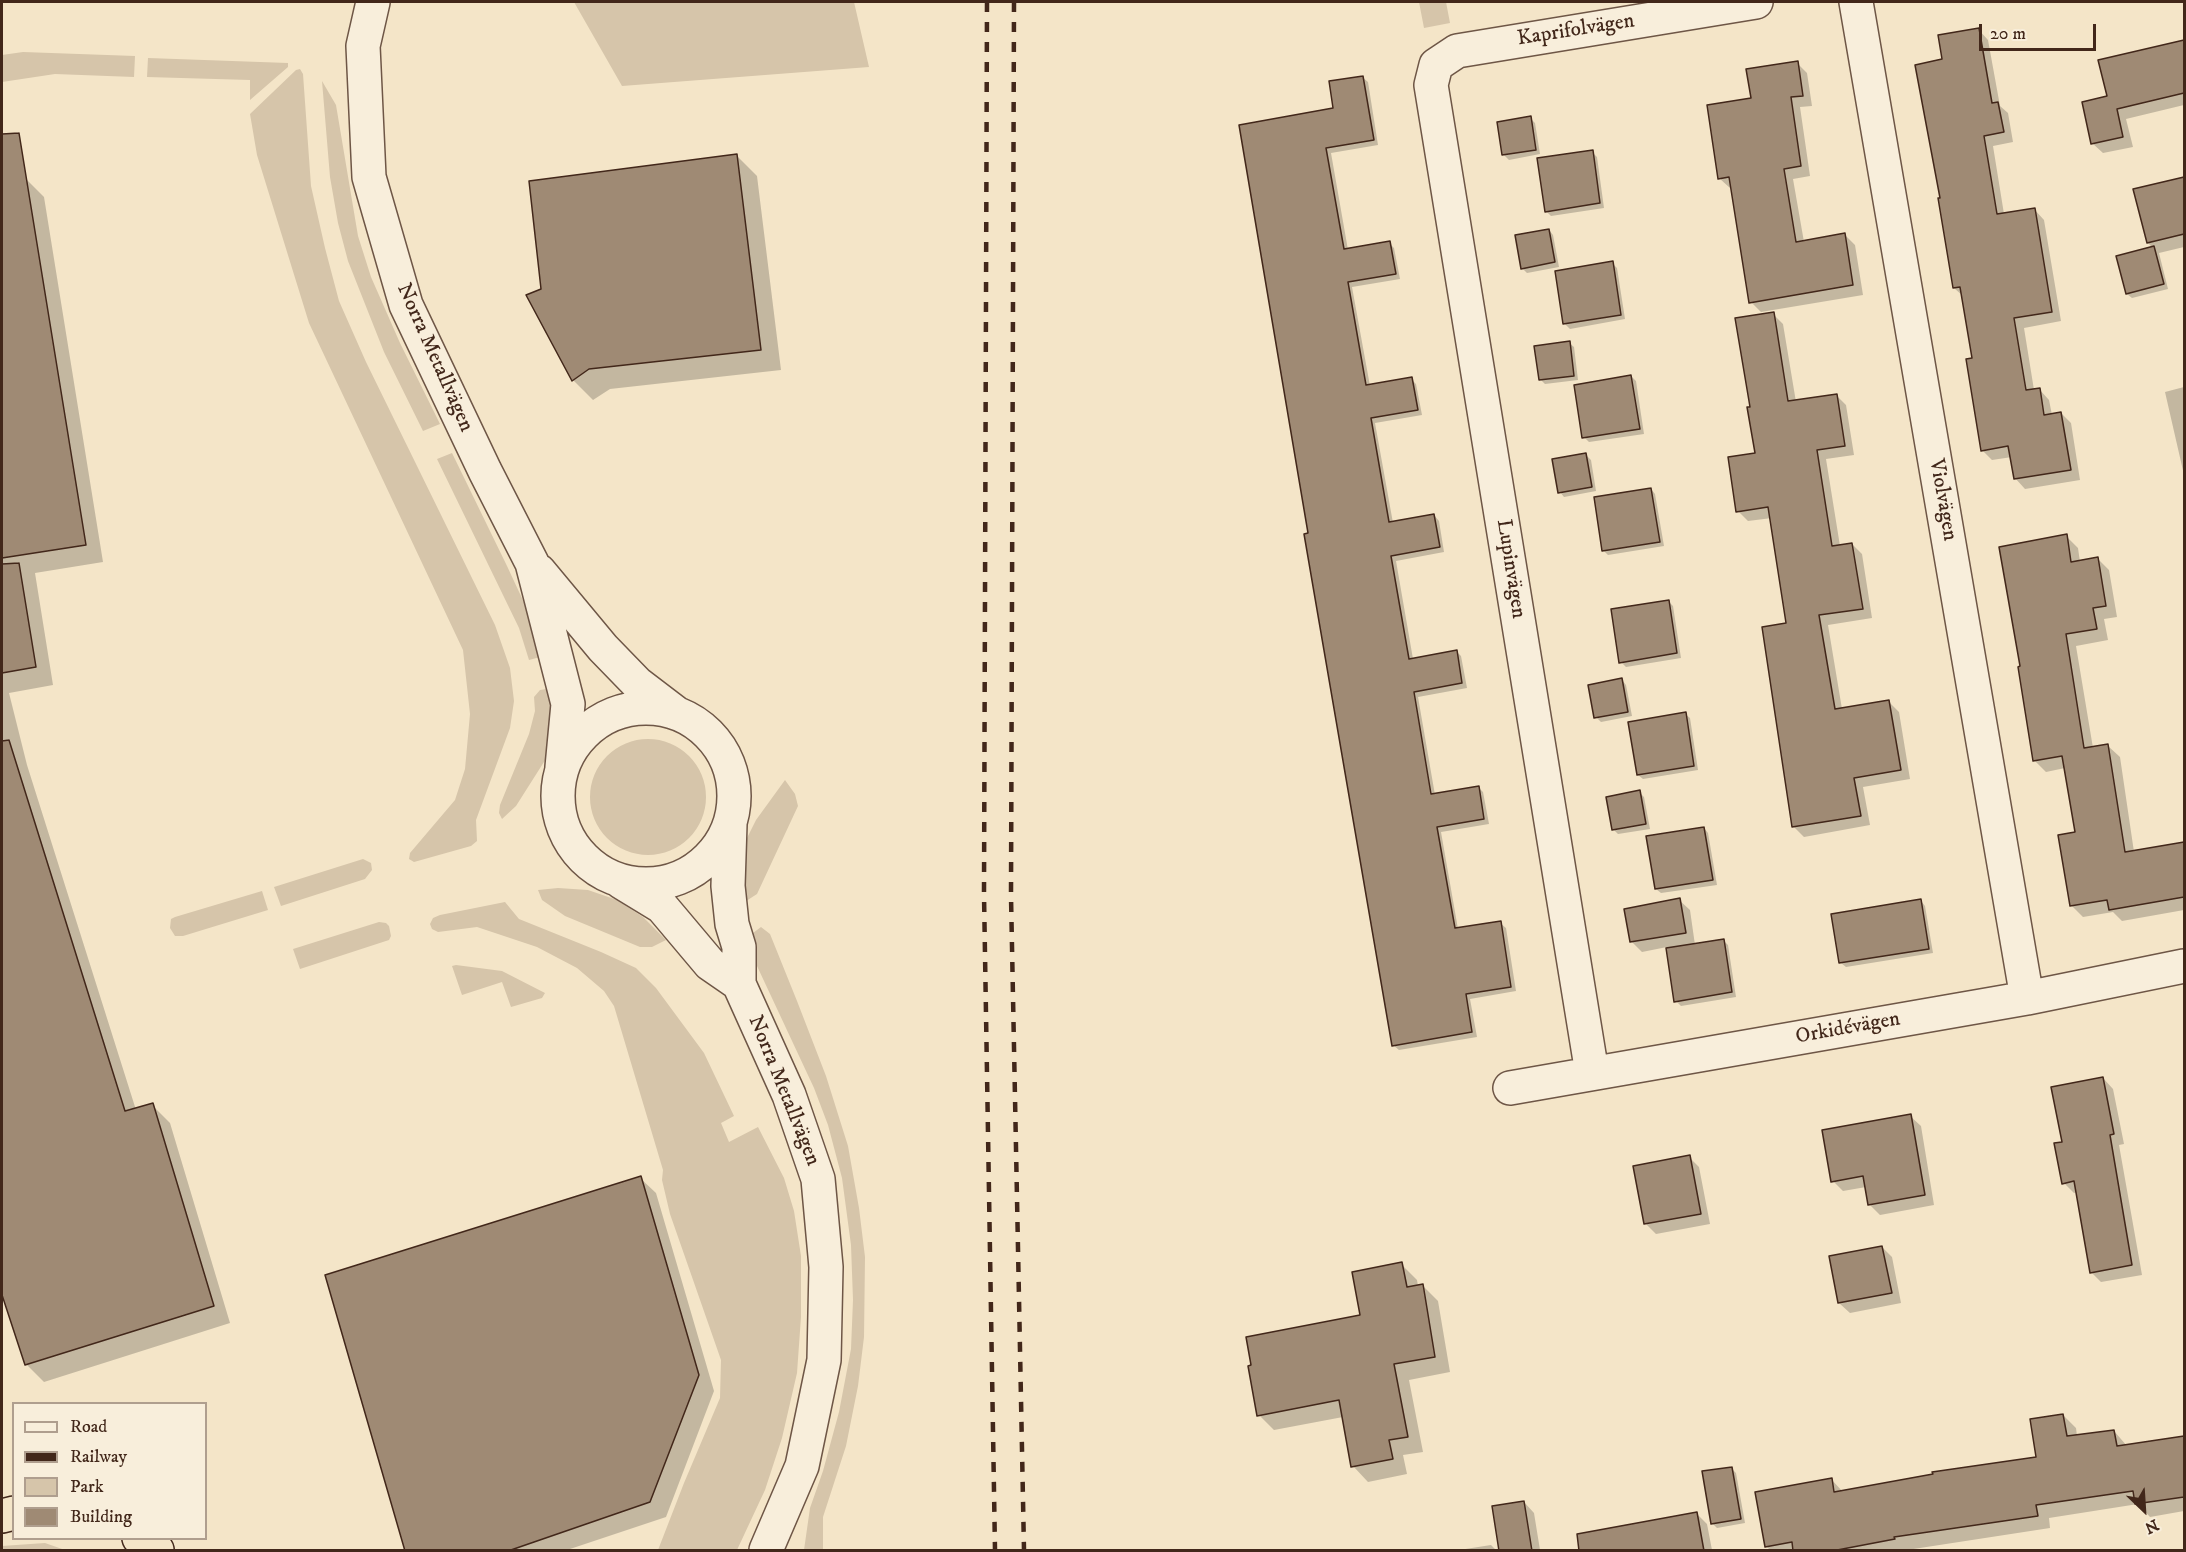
<!DOCTYPE html>
<meta charset="utf-8">
<style>
body{margin:0}
#map{position:relative;width:2186px;height:1552px;overflow:hidden;background:#f4e5c8;font-family:"IM FELL DW Pica",serif}
canvas{display:block}
.frame{position:absolute;inset:0;border:3px solid #42271a;pointer-events:none}
.legend{position:absolute;left:12px;top:1402px;width:195px;height:138px;box-sizing:border-box;background:#f8eedb;border:2px solid #af9e8e;margin:0;padding:8px 10px;list-style:none;font-size:18px;color:#42271a}
.legend li{display:flex;align-items:center;gap:12px;height:30px}
.legend b{width:30px;border:2px solid #af9e8e}
.north{position:absolute;left:2114px;top:1480px;width:60px;height:60px;-webkit-text-stroke:4px #f8eedb;paint-order:stroke;rotate:155deg;font-size:16px;font-weight:700;line-height:24px;text-align:center;color:#42271a}
.north::after{content:'';display:block;margin:auto;width:21px;height:27px;background:#42271a;clip-path:polygon(50% 0,100% 100%,50% 72%,0 100%)}
.scale{position:absolute;left:1979px;top:24px;width:117px;height:27px;box-sizing:border-box;border:3px solid #42271a;border-top:0;padding-left:8px;font-size:18px;line-height:21px;white-space:nowrap;color:#42271a;-webkit-text-stroke:4px #f8eedb;paint-order:stroke}
</style>
<div id="map">
<canvas width="2186" height="1552"></canvas>
<div class="frame"></div>
<ul class="legend">
<li><b style="height:8px;background:#f8eedb"></b>Road</li>
<li><b style="height:8px;background:#42271a"></b>Railway</li>
<li><b style="height:16px;background:#d6c5aa"></b>Park</li>
<li><b style="height:16px;background:#9f8a74"></b>Building</li>
</ul>
<div class="north">N</div>
<div class="scale">20 m</div>
</div>
<script>
const c = document.querySelector('canvas').getContext('2d');
c.lineJoin = 'round';
function paint(path, color) { c.fillStyle = color; c.fill(path, 'evenodd'); }
const toPath = rows => new Path2D(rows.map(r => 'M' + r).join(''));
function trace(path, color, width, dash) { c.strokeStyle = color; c.lineWidth = width; c.lineCap = dash ? 'butt' : 'round'; c.setLineDash(dash || []); c.stroke(path); }
function write(font, color, halo, rows, align = 'center') {
  c.font = font + ' "IM FELL DW Pica",serif'; c.lineWidth = 4.5; c.setLineDash([]); c.textBaseline = 'middle'; c.strokeStyle = halo; c.fillStyle = color; for (const [text, x, y, turn = 0] of rows) {
    c.save(); c.translate(x, y); c.rotate((+turn || 0) * Math.PI / 180); c.textAlign = isNaN(turn) ? turn : align; if (halo) c.strokeText(text, 0, 0); c.fillText(text, 0, 0); c.restore();
  }
}
paint(toPath([
 [574,2,854,2,869,67,622,86],
 [1419,2,1446,2,1450,23,1424,28],
 [23,52,135,56,134,77,55,74,2,82,2,55],
 [148,58,288,63,288,67,250,100,250,80,147,77],
 [300,69,303,74,311,186,325,248,339,301,366,362,495,625,510,668,514,701,510,728,476,820,477,841,471,846,414,862,409,859,410,853,455,800,465,769,470,714,463,650,309,323,257,155,250,114,296,70],
 [322,81,336,105,358,236,371,277,400,343,440,424,423,431,384,352,348,261,338,223,330,177],
 [452,453,507,566,534,624,544,656,529,660,519,628,437,459],
 [553,688,549,754,516,806,502,819,499,813,500,805,529,734,535,711,534,697,540,690],
 '590 797a58 58 0 1 1 116 0a58 58 0 1 1-116 0Z',
 [785,780,795,794,798,806,757,894,740,905,746,840,756,820],
 [363,859,371,863,372,870,365,879,281,906,274,887],
 [558,888,588,890,617,900,643,917,666,940,652,947,640,947,565,916,542,900,538,890],
 [262,891,268,910,183,936,175,936,170,928,171,919,175,917],
 [505,902,519,919,601,952,636,968,656,988,704,1053,734,1116,721,1123,729,1142,758,1127,784,1178,794,1211,801,1256,801,1317,797,1373,782,1438,765,1490,737,1550,658,1550,684,1483,720,1398,721,1360,670,1214,662,1180,663,1170,614,1006,604,991,577,968,537,947,477,927,438,932,432,929,430,924,433,918,440,915],
 [379,922,386,923,389,926,391,936,389,940,300,969,293,949],
 [761,927,770,934,797,1001,826,1076,848,1146,859,1208,865,1257,864,1337,858,1386,846,1446,823,1517,823,1550,804,1550,810,1508,823,1471,839,1412,851,1349,853,1300,851,1245,842,1178,828,1125,814,1088,757,966,749,936],
 [456,965,502,971,545,993,542,998,511,1007,502,982,462,995,452,966],
 [45,1543,65,1550,2,1550,2,1546]
]), '#d6c5aa');
paint(toPath([
 [1978,29,1988,40,2000,106,2008,113,2013,142,1993,146,2004,214,2034,209,2044,220,2061,321,2024,328,2034,390,2039,389,2049,400,2052,415,2061,413,2071,423,2080,480,2025,489,2015,478,2012,457,1992,460,1982,450,1973,359,1963,296,1954,288,1942,199,1944,60],
 [2184,41,2184,105,2126,119,2133,147,2103,153,2092,143,2109,97,2100,61],
 [1797,63,1807,73,1812,106,1800,107,1810,176,1793,179,1804,242,1845,235,1855,245,1863,295,1761,312,1751,302,1732,188,1730,188,1719,178,1753,99],
 [1362,77,1368,82,1378,145,1331,153,1348,250,1389,243,1394,248,1400,279,1352,287,1370,386,1411,379,1416,384,1422,415,1375,423,1393,523,1434,515,1439,521,1444,552,1396,561,1413,659,1456,651,1461,656,1467,688,1418,697,1435,795,1478,787,1483,792,1489,824,1441,832,1458,929,1500,923,1506,928,1516,991,1470,999,1477,1037,1399,1050,1393,1045,1241,126,1335,110],
 [1530,118,1535,123,1540,154,1509,160,1504,155],
 [1592,152,1597,157,1604,208,1551,216,1546,211],
 [737,156,757,176,781,370,610,389,593,400,573,380,542,290],
 [2184,178,2184,247,2159,253,2168,289,2132,298,2127,294,2153,248,2148,243,2135,190],
 [26,179,44,197,103,562,35,573,53,685,9,693,27,765,136,1110,152,1105,170,1123,230,1323,44,1382,26,1364,2,1290,2,183],
 [1549,230,1553,235,1559,267,1527,273,1522,268],
 [1612,263,1617,268,1625,319,1570,329,1565,324,1557,272],
 [1773,314,1783,324,1796,402,1836,395,1846,405,1854,455,1826,459,1840,546,1852,544,1862,554,1872,618,1828,625,1842,709,1889,702,1899,712,1910,779,1863,787,1870,825,1804,837,1794,827,1788,624,1772,518,1748,521,1738,511,1756,454,1752,408],
 [1569,343,1574,347,1578,380,1545,384,1540,379],
 [1631,376,1636,381,1644,434,1589,442,1584,437],
 [2184,387,2184,475,2165,392],
 [1586,455,1591,460,1596,491,1564,497,1560,492],
 [1651,489,1655,494,1664,546,1608,555,1603,550],
 [2066,536,2078,548,2080,562,2097,558,2109,570,2117,617,2104,619,2108,640,2076,646,2093,748,2108,746,2120,757,2134,852,2184,844,2184,910,2122,921,2113,912,2083,917,2071,905,2076,833,2065,768,2046,772,2034,760],
 [1668,601,1673,606,1681,658,1626,667,1621,662],
 [1622,680,1626,685,1632,716,1601,722,1596,717],
 [1685,714,1690,718,1698,770,1643,779,1638,775],
 [1639,792,1644,797,1650,829,1618,834,1613,829],
 [1704,828,1708,833,1717,885,1661,893,1656,889],
 [1679,900,1690,910,1695,945,1723,940,1728,945,1736,997,1681,1006,1676,1001,1667,947,1642,952,1631,941],
 [1921,901,1925,906,1933,953,1846,967,1841,963],
 [2103,1078,2113,1089,2124,1144,2119,1145,2142,1275,2101,1282,2091,1272,2077,1192,2074,1193,2064,1183],
 [1910,1116,1921,1126,1934,1205,1880,1215,1869,1204,1866,1187,1843,1191,1833,1181],
 [1689,1157,1699,1167,1710,1224,1656,1234,1646,1224],
 [640,1178,656,1193,714,1391,666,1517,567,1550,407,1550],
 [1882,1247,1892,1257,1901,1303,1850,1313,1839,1303],
 [1401,1264,1417,1280,1418,1286,1422,1285,1438,1301,1450,1372,1409,1380,1423,1452,1403,1455,1407,1474,1368,1482,1353,1466,1343,1417,1274,1430,1259,1415,1362,1316],
 [2063,1415,2076,1428,2077,1436,2114,1431,2127,1446,2184,1438,2184,1511,2150,1517,2138,1504,2049,1518,2050,1528,1907,1550,1770,1550,1766,1546,1831,1479,1843,1492,2038,1458],
 [1731,1468,1736,1473,1745,1523,1717,1528,1712,1523],
 [1524,1502,1534,1513,1540,1550,1500,1550],
 [1697,1514,1707,1524,1712,1550,1613,1550],
 [1491,1545,1496,1550,1459,1550]
]), '#0003');
const building = toPath([
 [1979,28,1992,103,1998,102,2004,132,1984,136,1997,214,2035,208,2052,312,2014,318,2026,390,2040,388,2044,415,2061,412,2071,470,2014,479,2008,446,1981,451,1966,359,1972,358,1960,287,1953,288,1938,198,1940,198,1915,65,1942,59,1938,35,1979,28],
 [2184,40,2184,93,2117,109,2123,137,2091,144,2082,102,2107,96,2098,60,2184,40],
 [1798,61,1803,96,1791,97,1801,166,1784,169,1796,242,1845,233,1853,285,1749,303,1729,177,1718,179,1707,105,1751,98,1746,69,1798,61],
 [1363,76,1374,140,1326,148,1344,249,1390,241,1396,274,1348,282,1366,385,1412,377,1418,410,1371,418,1389,522,1434,514,1440,547,1391,556,1409,659,1457,650,1462,683,1414,692,1431,794,1479,786,1484,819,1437,827,1455,928,1501,921,1511,987,1466,994,1472,1032,1392,1046,1304,534,1308,533,1239,125,1333,108,1329,81,1363,76],
 [1531,116,1536,150,1502,155,1497,122,1531,116],
 [19,133,86,545,2,558,2,134,19,133],
 [1593,150,1600,203,1545,212,1537,158,1593,150],
 [737,154,761,350,589,369,572,381,526,295,541,289,529,181,737,154],
 [2184,177,2184,234,2147,243,2133,189,2184,177],
 [1549,229,1555,262,1521,269,1515,235,1549,229],
 [2154,246,2164,284,2126,294,2116,256,2154,246],
 [1613,261,1621,315,1563,324,1555,271,1613,261],
 [1774,312,1788,401,1837,394,1845,446,1817,450,1832,546,1852,543,1863,609,1819,615,1835,709,1889,700,1901,770,1854,778,1861,816,1792,827,1762,627,1786,623,1768,507,1736,512,1728,457,1755,453,1747,407,1750,407,1735,318,1774,312],
 [1570,341,1574,376,1539,380,1534,346,1570,341],
 [1631,375,1640,429,1582,438,1574,385,1631,375],
 [1586,453,1592,487,1558,493,1552,459,1586,453],
 [1651,488,1660,542,1602,551,1594,497,1651,488],
 [2067,534,2071,562,2098,557,2106,606,2093,608,2097,629,2066,634,2084,748,2108,744,2125,852,2184,842,2184,897,2109,910,2107,900,2070,906,2058,835,2075,832,2062,756,2033,761,2018,667,2020,666,1999,547,2067,534],
 [19,563,36,667,2,673,2,564,19,563],
 [1669,600,1677,653,1619,663,1611,609,1669,600],
 [1622,678,1628,712,1594,718,1588,685,1622,678],
 [1686,712,1694,766,1637,775,1628,722,1686,712],
 [9,740,125,1111,153,1103,214,1306,25,1365,2,1295,2,741,9,740],
 [1640,790,1646,824,1612,830,1606,797,1640,790],
 [1704,827,1713,880,1655,889,1646,836,1704,827],
 [1680,898,1686,933,1630,942,1624,909,1680,898],
 [1921,899,1929,949,1839,963,1831,914,1921,899],
 [1724,939,1732,992,1674,1002,1666,948,1724,939],
 [2103,1077,2114,1134,2110,1135,2132,1265,2090,1273,2074,1181,2062,1184,2054,1143,2062,1142,2051,1087,2103,1077],
 [1911,1114,1925,1195,1868,1205,1863,1176,1831,1182,1822,1130,1911,1114],
 [1690,1155,1701,1214,1644,1224,1633,1166,1690,1155],
 [641,1176,699,1375,650,1502,508,1551,405,1551,325,1275,641,1176],
 [1882,1246,1892,1293,1838,1303,1829,1256,1882,1246],
 [1402,1262,1407,1287,1423,1284,1435,1357,1394,1364,1408,1437,1389,1440,1393,1459,1351,1467,1339,1400,1257,1416,1248,1366,1251,1365,1246,1337,1360,1315,1352,1272,1402,1262],
 [2063,1414,2067,1436,2114,1430,2117,1446,2184,1436,2184,1497,2135,1504,2133,1491,2036,1505,2038,1516,1894,1537,1895,1539,1832,1551,1793,1551,1792,1542,1765,1547,1755,1492,1832,1478,1834,1492,1933,1474,1932,1472,2036,1457,2030,1419,2063,1414],
 [1732,1467,1741,1519,1711,1524,1702,1471,1732,1467],
 [1524,1501,1532,1551,1499,1551,1492,1506,1524,1501],
 [1697,1512,1704,1551,1579,1551,1577,1534,1697,1512]
]);
paint(building, '#9f8a74');
trace(building, '#42271a', 1.5);
const minor = toPath([
 [373,2,363,46,369,177,406,305,485,471,532,563,568,704,562,767],
 [1856,2,2027,998],
 [539,571,603,648,637,683,675,712],
 '558 796a88 88 0 1 1 176 0a88 88 0 1 1-176 0Z',
 [730,824,728,886,732,924,739,947,739,984,789,1095,818,1179,826,1267,824,1360,802,1466,766,1550],
 [621,882,662,907,710,964,739,984],
 [1592,1073,1431,85,1436,65,1457,51,1756,2],
 [1510,1088,2027,998,2184,966]
]);
const highway = toPath([
 [2,1516,14,1513],
 [139,1538,157,1550]
]);
trace(minor, '#6e5646', 36);
trace(highway, '#42271a', 36);
trace(minor, '#f8eedb', 33);
trace(highway, '#f4e5c8', 33);
trace(toPath([
 [987,2,984,894,995,1550],
 [1014,2,1011,896,1024,1550]
]), '#42271a', 4.5, [10, 10]);
write('21px', '#42271a', '#f8eedb', [
 ["Kaprifolvägen",1576,31,-9],
 ["Norra Metallvägen",434,358,66],
 ["Violvägen",1942,500,80],
 ["Lupinvägen",1510,569,81],
 ["Orkidévägen",1848,1029,-10],
 ["Norra Metallvägen",783,1091,68]
]);
</script>
